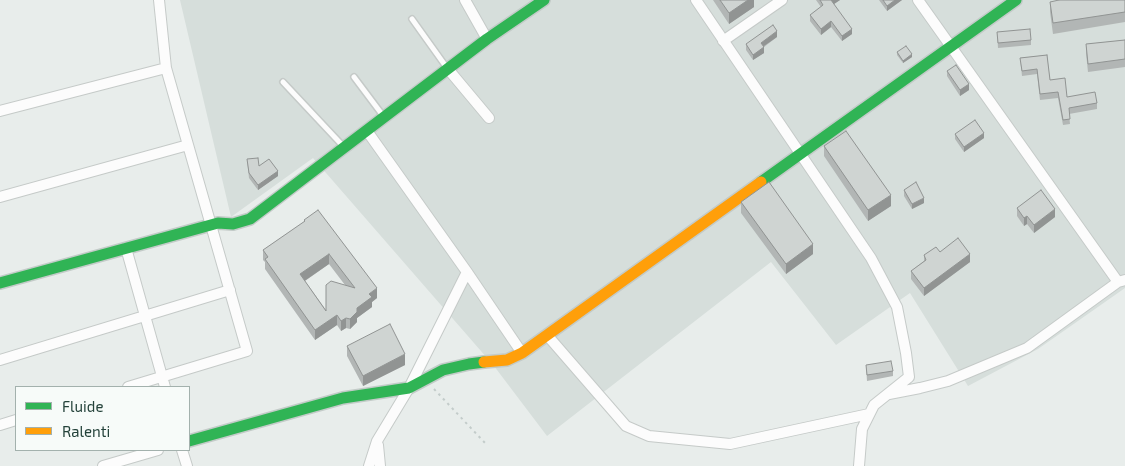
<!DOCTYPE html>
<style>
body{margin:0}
#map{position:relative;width:1125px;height:466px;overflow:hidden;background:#e8edeb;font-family:"Exo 2",sans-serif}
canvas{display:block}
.legend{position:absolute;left:15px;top:386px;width:175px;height:65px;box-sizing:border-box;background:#f7fbf9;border:1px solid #a3b1ad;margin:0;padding:6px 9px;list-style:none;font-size:15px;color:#24423a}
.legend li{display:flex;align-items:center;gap:10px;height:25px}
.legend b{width:25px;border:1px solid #a3b1ad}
</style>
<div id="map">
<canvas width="1125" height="466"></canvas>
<ul class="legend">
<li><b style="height:6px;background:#30b455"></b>Fluide</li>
<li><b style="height:6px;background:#ff9f0a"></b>Ralenti</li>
</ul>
</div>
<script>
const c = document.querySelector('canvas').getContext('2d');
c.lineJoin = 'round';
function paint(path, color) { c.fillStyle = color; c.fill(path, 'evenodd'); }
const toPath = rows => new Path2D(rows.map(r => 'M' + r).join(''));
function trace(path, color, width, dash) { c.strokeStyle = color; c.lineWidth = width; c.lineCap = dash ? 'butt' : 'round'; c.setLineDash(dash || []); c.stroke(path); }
paint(toPath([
 [180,0,1125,0,1125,288,1038,349,968,386,910,293,836,345,771,262,547,436,494,366,313,158,231,217]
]), '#d6dedb');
const lane = toPath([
 [412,19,447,68],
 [354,77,384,117],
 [283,82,343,146]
]);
const street = toPath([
 [465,0,487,39],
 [696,0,871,258,897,307,906,353,909,377,874,405,862,429,859,466],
 [918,0,1118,282,1125,280],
 [723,41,782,0],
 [448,69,489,118],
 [0,111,166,68],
 [367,131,467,272,522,353],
 [0,197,188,145],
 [126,248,165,387],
 [547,335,626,426,649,436,730,444,869,414],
 [0,360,230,290],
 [128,387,247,351,166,68,159,0],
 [889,394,920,388,948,381,1027,348,1118,282],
 [0,425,16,420],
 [378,445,380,466],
 [182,450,187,466],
 [103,466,158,450],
 [369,466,377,441,409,388,467,272]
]);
const fast = toPath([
 [761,182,1016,0],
 [0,283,218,223,233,224,250,219,487,39,544,0],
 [189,441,343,398,409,388,443,370,469,364,484,362]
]);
const slow = toPath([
 [484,362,507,360,522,353,761,182]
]);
trace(lane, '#c5cac8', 8);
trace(street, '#c5cac8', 12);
trace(fast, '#c3cbc8', 14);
trace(slow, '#c3cbc8', 14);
trace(toPath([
 [434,389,486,444]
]), '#c3ccca', 2, [2.5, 4]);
trace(lane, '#fcfcfc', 5);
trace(street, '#fcfcfc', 10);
trace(fast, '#30b455', 11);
trace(slow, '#ff9f0a', 11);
paint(toPath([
 [713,0,754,0,754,7,729,24],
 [816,0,840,0,834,4,852,34,842,41,831,27,821,35,810,21,810,15,821,7],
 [879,0,902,0,887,11],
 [1125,0,1125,22,1053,34,1050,12,1050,2],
 [997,32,1031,40,1031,45,998,48],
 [777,37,764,47,764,53,753,60,746,50,746,44],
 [1125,40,1125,67,1088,72,1086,53,1086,44],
 [897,52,912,57,903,63,897,55],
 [1047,55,1050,80,1067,97,1097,103,1097,109,1069,114,1070,124,1063,125,1058,98,1040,100,1037,74,1022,76,1020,58],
 [947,71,969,90,960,96,947,76],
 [955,134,984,138,964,152,955,139],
 [824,146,891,206,868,221,824,156],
 [247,159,259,166,278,176,258,190,249,178],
 [904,190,924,203,912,209,904,196],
 [741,202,813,254,786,274,741,213],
 [1017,208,1055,217,1034,233,1027,224,1024,226,1017,216],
 [304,220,377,298,372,302,372,307,357,318,357,322,350,329,346,328,341,331,337,325,315,340,265,269,265,262,263,260,263,250,304,222],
 [329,264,345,285,326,310,305,281],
 [940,252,970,262,924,296,911,279,911,271,924,261,924,255],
 [347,346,405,365,363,386,347,356],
 [866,365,893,371,893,376,867,381]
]), '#b2b6b5');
paint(toPath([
 [748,0,754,0,754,7,729,24,729,13],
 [831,0,840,0,831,6],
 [895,0,902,0,887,11,887,6],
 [831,21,831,27,821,35,821,29],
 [852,29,852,34,842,41,842,36],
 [777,31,777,37,761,48,761,43],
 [764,47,764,53,753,60,753,55],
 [912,54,912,57,903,63,903,61],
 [969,84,969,90,960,96,960,90],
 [984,133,984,138,964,152,964,147],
 [278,171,278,176,258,190,258,185],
 [891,195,891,206,868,221,868,210],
 [924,198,924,203,912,209,912,204],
 [1055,209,1055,217,1034,233,1034,225],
 [1027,216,1027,224,1024,226,1024,218],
 [813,244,813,254,786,274,786,264],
 [329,254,329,264,300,284,300,274],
 [970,254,970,262,924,296,924,288],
 [377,288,377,298,372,302,372,307,357,318,357,322,350,329,350,319,357,308,369,294],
 [337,315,337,325,315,340,315,330],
 [346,318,346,328,341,331,341,321],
 [405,354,405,365,363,386,363,376]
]), '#919493');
const building = toPath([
 [720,0,748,0,729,13,720,0],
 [820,0,831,0,852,29,842,36,831,21,821,29,810,15,823,5,820,0],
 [883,0,895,0,887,6,883,0],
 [1059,0,1125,0,1125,12,1053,23,1050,2,1059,0],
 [773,25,777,31,761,43,764,47,753,55,746,44,773,25],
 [1030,29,1031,40,998,43,997,32,1030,29],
 [1125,40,1125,59,1088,64,1086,44,1125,40],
 [906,46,912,54,903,61,897,52,906,46],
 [1047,55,1050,80,1065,78,1067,97,1095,92,1097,103,1069,108,1070,119,1063,120,1058,92,1040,94,1037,69,1022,71,1020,58,1047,55],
 [956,65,969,84,960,90,947,71,956,65],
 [975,120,984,133,964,147,955,134,975,120],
 [846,131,891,195,868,210,824,146,846,131],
 [258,158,259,166,269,159,278,171,258,185,249,173,247,159,258,158],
 [769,182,813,244,786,264,741,202,769,182],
 [916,182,924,198,912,204,904,190,916,182],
 [1041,190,1055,209,1034,225,1027,216,1024,218,1017,208,1041,190],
 [318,210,377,288,369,294,372,297,357,308,357,312,350,319,346,318,341,321,337,315,315,330,265,259,268,257,263,250,305,221,304,220,318,210],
 [329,254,355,288,331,281,326,285,326,311,300,274,329,254],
 [958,238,970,254,924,288,911,271,926,260,924,255,936,247,940,252,958,238],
 [390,324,405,354,363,376,347,346,390,324],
 [891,361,893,371,867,375,866,365,891,361]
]);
paint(building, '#cfd4d2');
trace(building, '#919493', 1);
</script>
